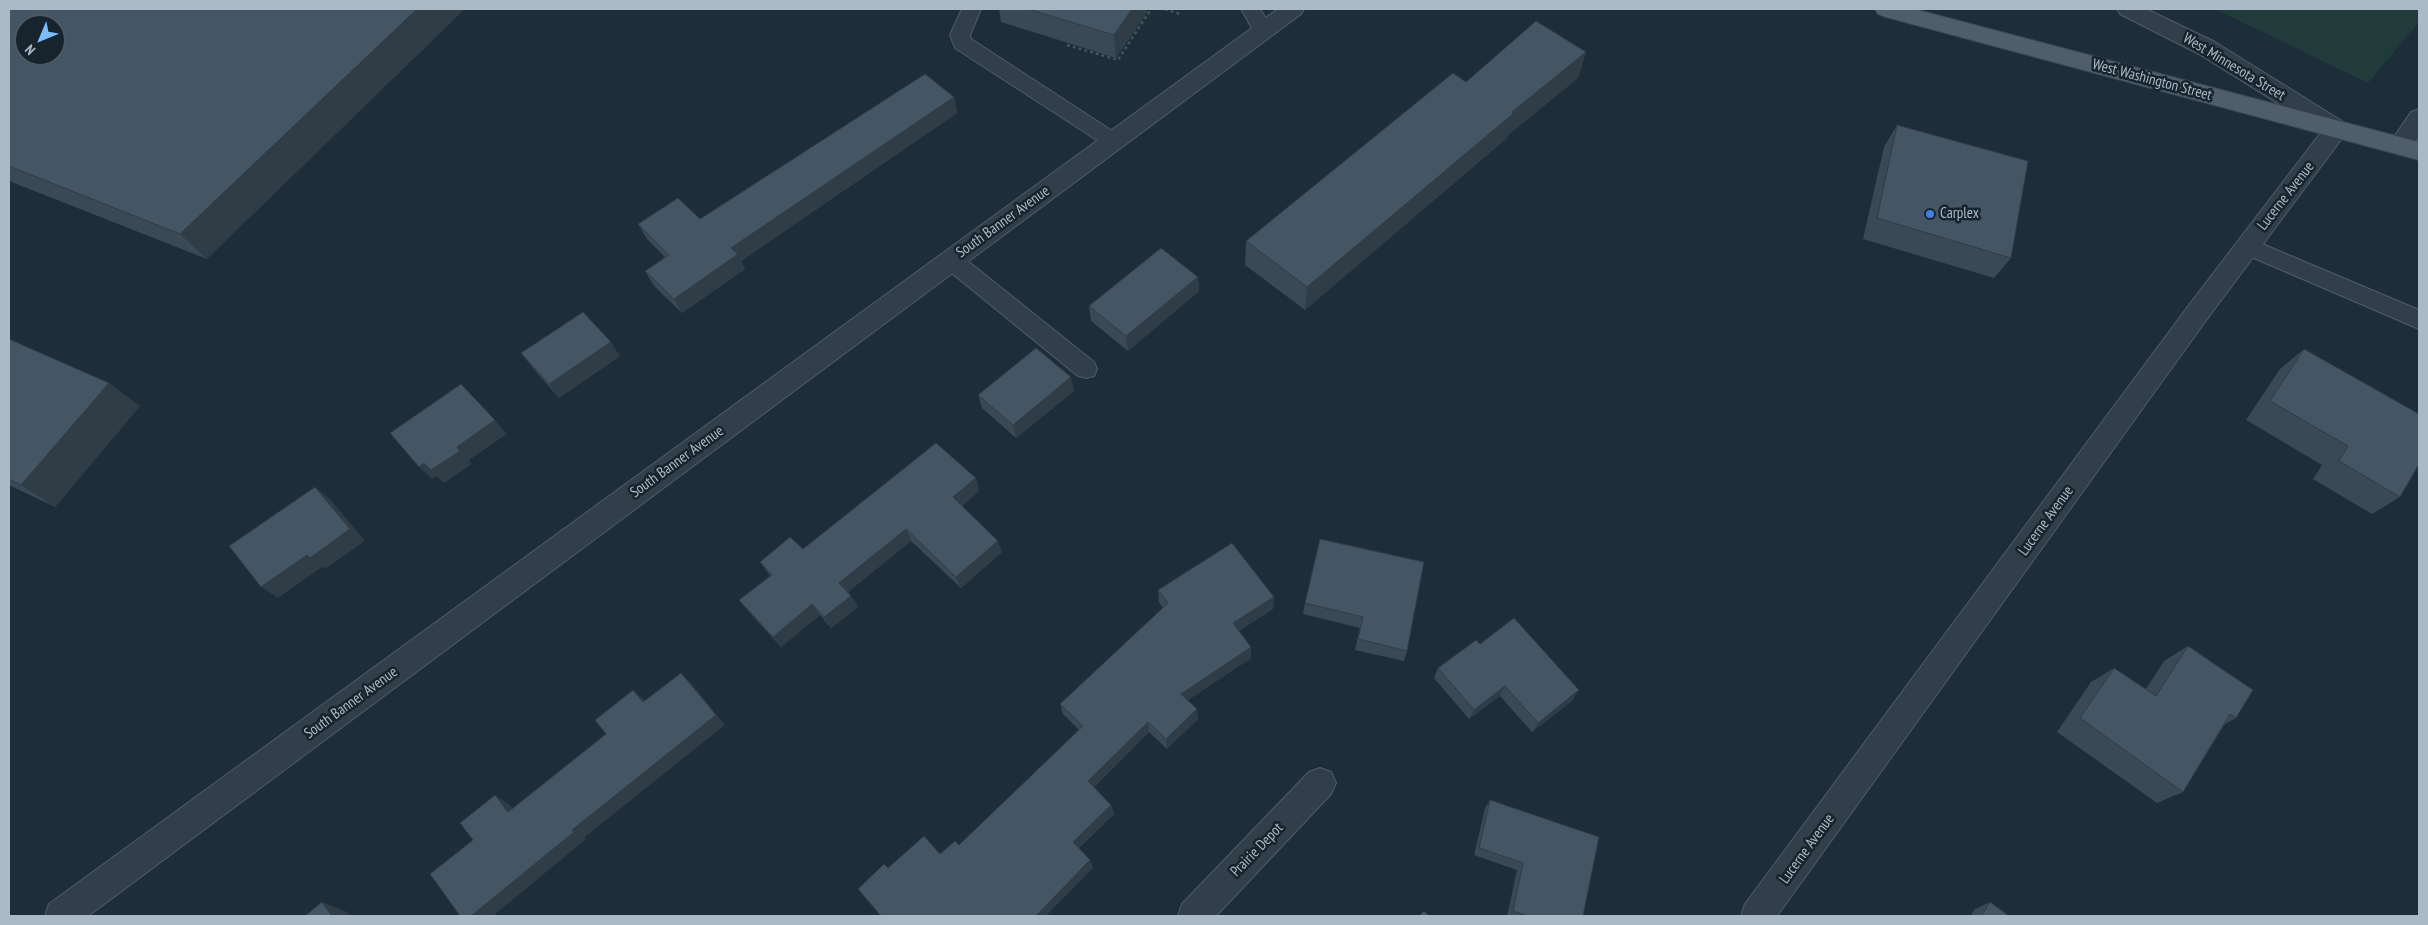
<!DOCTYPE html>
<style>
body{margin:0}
#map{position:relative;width:2428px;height:925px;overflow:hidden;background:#1e2d3a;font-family:"PT Sans Narrow",sans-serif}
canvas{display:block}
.frame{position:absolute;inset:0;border:10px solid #acbac7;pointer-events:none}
.north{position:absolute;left:15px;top:15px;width:50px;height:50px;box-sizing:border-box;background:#17242e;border:1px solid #53606b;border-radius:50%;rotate:225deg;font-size:14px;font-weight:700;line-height:20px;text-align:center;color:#acbac7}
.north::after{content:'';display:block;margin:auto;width:18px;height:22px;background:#79bdff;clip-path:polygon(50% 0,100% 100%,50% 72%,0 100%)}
</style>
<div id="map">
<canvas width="2428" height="925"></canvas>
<div class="frame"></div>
<div class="north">N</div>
</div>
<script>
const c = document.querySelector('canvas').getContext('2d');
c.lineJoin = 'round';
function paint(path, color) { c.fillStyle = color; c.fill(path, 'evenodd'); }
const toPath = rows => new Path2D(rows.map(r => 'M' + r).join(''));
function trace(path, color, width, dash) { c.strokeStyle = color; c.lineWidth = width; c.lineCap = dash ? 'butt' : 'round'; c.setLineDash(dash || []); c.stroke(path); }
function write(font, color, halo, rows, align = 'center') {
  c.font = font + ' "PT Sans Narrow",sans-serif'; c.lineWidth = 5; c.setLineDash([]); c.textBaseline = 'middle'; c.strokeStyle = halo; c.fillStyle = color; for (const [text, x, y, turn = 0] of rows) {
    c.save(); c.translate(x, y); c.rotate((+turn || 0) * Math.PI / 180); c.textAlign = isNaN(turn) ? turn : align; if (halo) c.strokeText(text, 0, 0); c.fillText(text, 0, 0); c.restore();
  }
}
paint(toPath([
 [2215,9,2419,9,2419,22,2368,83]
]), '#203b3a');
const lane = toPath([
 [962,9,981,9,970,35,971,39,1120,136,1123,141,1120,146,1113,149,1106,146,955,48,950,35,962,9],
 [1241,9,1260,9,1273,30,1270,35,1263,37,1256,35,1241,9],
 [2248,238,2419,310,2419,329,2240,252,2237,246,2240,240,2248,238],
 [951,251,959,254,1094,362,1097,369,1094,376,1086,378,1078,376,943,266,940,260,943,254,951,251]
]);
const street = toPath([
 [1278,9,1304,9,1301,14,88,916,45,916,49,904,1278,9],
 [2117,9,2146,9,2215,42,2345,123,2349,129,2207,319,1777,916,1741,916,1745,904,2189,305,2322,131,2199,54,2120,14,2117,9],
 [2419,109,2419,136,2408,152,2400,155,2392,152,2388,146,2392,140,2411,112,2419,109],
 [1320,768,1331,772,1336,783,1331,794,1216,916,1178,916,1182,904,1309,772,1320,768]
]);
const primary = toPath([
 [1875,9,1914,9,2419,142,2419,160,1886,17,1878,14,1875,9]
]);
trace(lane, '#4f5d68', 2);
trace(street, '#4f5d68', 2);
trace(primary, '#3b4853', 2);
trace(toPath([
 [1165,9,1180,14],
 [1067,45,1118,60,1151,9]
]), '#3e5757', 2.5, [3, 3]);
paint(lane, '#323f4a');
paint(street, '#323f4a');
paint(primary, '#4f5e6a');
paint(toPath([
 [9,9,207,259,9,181],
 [999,9,1146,9,1147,12,1116,58,1001,22],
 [1586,52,1578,78,1508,135,1507,138,1305,310,1245,265,1246,241,1466,82],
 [954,97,957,113,741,261,745,269,682,313,654,286,645,271,665,257,647,239,638,224,700,219],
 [1897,125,2011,258,1994,278,1863,239,1884,147],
 [1198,277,1199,291,1128,351,1091,321,1089,306],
 [9,339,140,406,55,507,9,485],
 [2304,349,2400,497,2372,514,2313,479,2322,465,2246,420,2280,369],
 [521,353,620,356,559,398,532,367],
 [1074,391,1016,438,982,408,978,395],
 [976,478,979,491,962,506,1002,552,961,588,911,541,848,592,851,596,858,607,831,628,820,615,781,647,748,611,739,600,770,576,760,562,803,549],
 [1320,539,1407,651,1404,661,1355,650,1360,628,1303,614,1305,603],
 [1158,590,1274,597,1273,609,1239,631,1251,647,1251,658,1188,700,1198,719,1167,749,1149,732,1094,787,1111,805,1114,814,1079,848,1090,860,1093,868,888,868,940,854,959,845,1079,730,1063,714,1060,704,1163,608,1159,602],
 [1480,644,1573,700,1532,732,1500,696,1469,719,1434,678,1438,668],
 [2188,646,2236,718,2225,724,2183,792,2157,803,2057,732,2091,682,2114,668,2146,689,2164,661],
 [1490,800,1583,916,1507,916,1517,870,1474,855,1485,808],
 [1990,902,2009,916,1970,916,1975,909]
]), '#3a4956');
paint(toPath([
 [417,9,465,9,207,259,180,234],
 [1132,9,1146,9,1147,12,1116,58,1114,35],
 [1586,52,1578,78,1508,135,1507,138,1305,310,1307,287,1512,112],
 [954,97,957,113,741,261,745,269,682,313,674,299,731,248],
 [1198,277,1199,291,1128,351,1126,336],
 [611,342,620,356,559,398,549,384],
 [1071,377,1074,391,1016,438,1013,425],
 [109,383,140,406,55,507,21,485],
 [495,420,507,434,469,460,472,464,444,483,437,476,432,479,419,467,424,463,457,447],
 [976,478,979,491,957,510,953,497],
 [315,487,330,499,365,541,325,569,322,567,278,598,261,587,307,555],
 [906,529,911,541,845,594,839,583],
 [998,541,1002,552,961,588,956,577],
 [851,596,858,607,831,628,824,617],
 [1274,597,1273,609,1233,635,1233,623],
 [812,604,820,615,781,647,773,637],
 [1251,647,1251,658,1182,704,1181,694],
 [681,673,691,683,725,725,585,837,586,839,493,916,471,916,572,830],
 [1505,686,1500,696,1469,719,1474,710],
 [633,690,644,700,653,712,643,702],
 [1579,690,1573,700,1532,732,1538,723],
 [1197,709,1198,719,1167,749,1166,739],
 [1148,722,1149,732,1090,790,1088,781],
 [495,795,509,804,521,820,508,812],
 [1111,805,1114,814,1076,850,1073,842],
 [1090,860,1093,868,1046,916,1036,916],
 [322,902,347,912,350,916,332,916]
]), '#303c46');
const building = toPath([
 [9,9,417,9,180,234,9,166,9,9],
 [25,25,55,25,55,55,25,55,25,25],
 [1028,9,1132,9,1114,35,1028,9],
 [1536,21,1586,52,1512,112,1514,113,1307,287,1246,241,1453,73,1466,82,1536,21],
 [925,74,954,97,731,248,738,254,674,299,645,271,669,255,638,224,678,198,700,219,925,74],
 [1897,125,2028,161,2011,258,1877,218,1897,125],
 [1161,248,1198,277,1126,336,1089,306,1161,248],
 [583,312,611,342,549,384,521,353,583,312],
 [9,339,109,383,21,485,9,479,9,339],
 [1036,348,1071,377,1013,425,978,395,1036,348],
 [2304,349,2419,414,2419,464,2400,497,2339,461,2348,446,2270,401,2304,349],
 [461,384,495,420,457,447,460,451,431,470,424,463,419,467,390,433,461,384],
 [936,443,976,478,953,497,998,541,956,577,906,529,839,583,851,596,824,617,812,604,773,637,739,600,772,575,760,562,790,537,803,549,936,443],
 [315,487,350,529,310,558,307,555,261,587,229,546,315,487],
 [1320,539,1424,562,1407,651,1358,639,1363,617,1305,603,1320,539],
 [1232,543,1274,597,1233,623,1251,647,1181,694,1197,709,1166,739,1148,722,1088,781,1111,805,1073,842,1090,860,1036,916,881,916,858,889,884,864,888,868,924,836,940,854,955,841,959,845,1083,726,1060,704,1168,603,1158,590,1232,543],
 [1514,618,1579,690,1538,723,1505,686,1474,710,1438,668,1476,640,1480,644,1514,618],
 [2188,646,2253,690,2236,718,2230,714,2183,792,2080,718,2114,668,2156,696,2188,646],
 [681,673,716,715,572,830,574,832,471,916,460,916,430,874,473,840,460,823,495,795,508,812,606,734,595,720,633,690,643,702,681,673],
 [1490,800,1599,837,1583,916,1528,916,1513,911,1523,863,1479,848,1490,800],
 [322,902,332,916,305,916,322,902],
 [1990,902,2009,916,1981,916,1990,902],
 [1424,911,1429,916,1419,916,1424,911]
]);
paint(building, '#445564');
trace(building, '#303c46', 1);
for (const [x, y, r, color] of [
 [1930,214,5,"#3f7fe0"]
]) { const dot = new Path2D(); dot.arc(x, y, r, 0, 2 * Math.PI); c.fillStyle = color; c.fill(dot); trace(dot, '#17242e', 2); }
write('15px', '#acbac7', '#17242e', [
 ["West Minnesota Street",2234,67,31],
 ["West Washington Street",2152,80,15],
 ["Lucerne Avenue",2286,196,-52],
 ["South Banner Avenue",1003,222,-36],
 ["South Banner Avenue",677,462,-36],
 ["Lucerne Avenue",2046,521,-54],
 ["South Banner Avenue",351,703,-36],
 ["Lucerne Avenue",1807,849,-54],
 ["Prairie Depot",1257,850,-46]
]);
write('15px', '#acbac7', '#17242e', [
 ["Carplex",1940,214]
], 'left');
</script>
